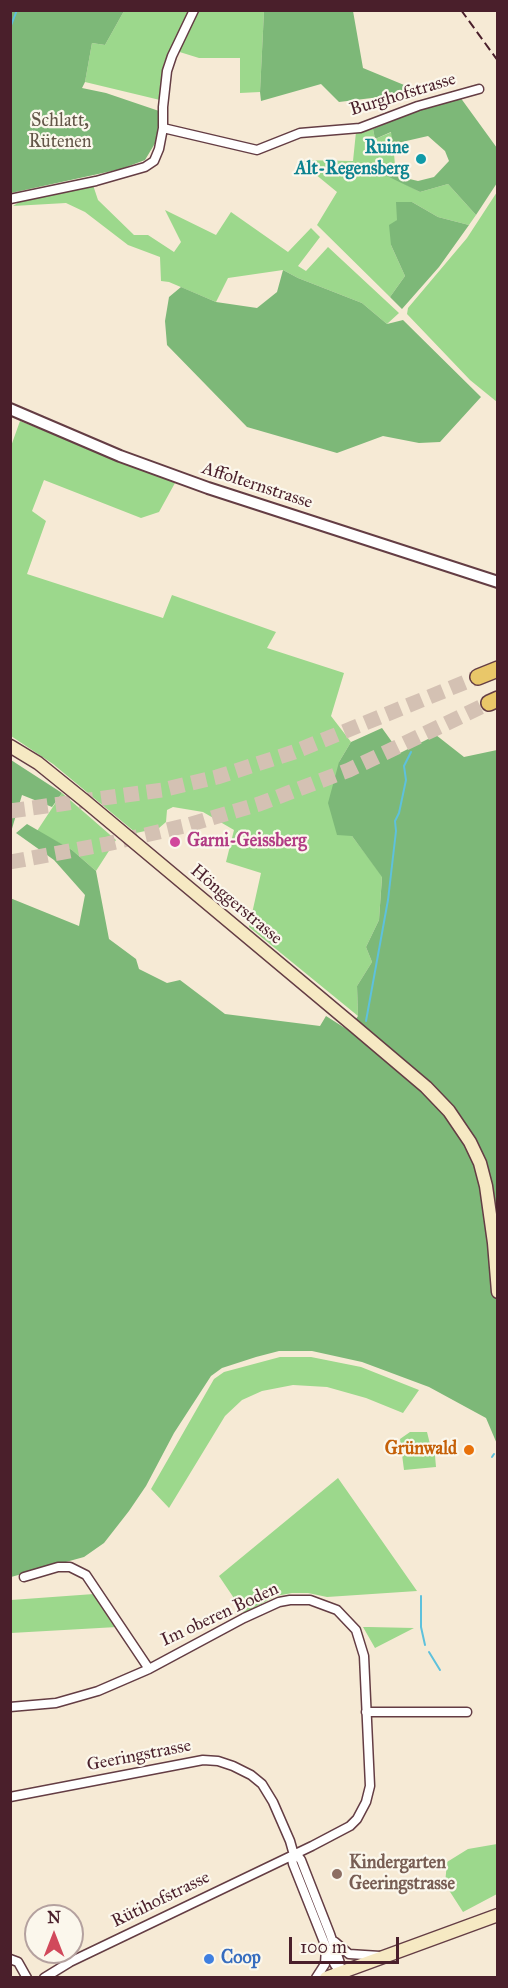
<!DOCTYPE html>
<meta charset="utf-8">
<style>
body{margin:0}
#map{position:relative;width:508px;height:1988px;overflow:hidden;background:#f6ead5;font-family:"IM FELL Great Primer",serif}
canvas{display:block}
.frame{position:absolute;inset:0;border:12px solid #4a1f2b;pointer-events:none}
.north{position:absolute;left:24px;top:1904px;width:60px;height:60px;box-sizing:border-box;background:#fbf7ec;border:2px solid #b4a19f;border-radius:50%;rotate:0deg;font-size:16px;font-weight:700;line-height:24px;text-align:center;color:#4a1f2b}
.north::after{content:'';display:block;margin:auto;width:21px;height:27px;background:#d1495b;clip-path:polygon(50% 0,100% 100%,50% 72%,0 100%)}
.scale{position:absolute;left:289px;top:1937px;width:110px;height:27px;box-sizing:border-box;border:3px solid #4a1f2b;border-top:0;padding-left:8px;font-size:18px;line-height:21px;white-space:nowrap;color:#4a1f2b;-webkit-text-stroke:4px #fbf7ec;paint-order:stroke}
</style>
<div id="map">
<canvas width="508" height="1988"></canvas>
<div class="frame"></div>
<div class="north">N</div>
<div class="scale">100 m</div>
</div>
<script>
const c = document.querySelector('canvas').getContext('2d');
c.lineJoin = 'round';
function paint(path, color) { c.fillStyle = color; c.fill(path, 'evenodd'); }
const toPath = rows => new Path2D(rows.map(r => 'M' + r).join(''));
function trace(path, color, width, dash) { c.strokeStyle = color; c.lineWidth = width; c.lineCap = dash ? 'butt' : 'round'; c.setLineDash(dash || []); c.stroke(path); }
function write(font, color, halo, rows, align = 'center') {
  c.font = font + ' "IM FELL Great Primer",serif'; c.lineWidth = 4.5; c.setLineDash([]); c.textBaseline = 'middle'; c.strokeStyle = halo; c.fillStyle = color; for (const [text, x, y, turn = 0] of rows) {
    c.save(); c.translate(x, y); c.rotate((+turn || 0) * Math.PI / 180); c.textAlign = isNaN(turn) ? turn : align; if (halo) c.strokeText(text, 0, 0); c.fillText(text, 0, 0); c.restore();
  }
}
paint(toPath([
 [124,11,264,11,260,92,240,93,240,58,199,58,170,49,164,63,160,100,85,82,92,43,105,45],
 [373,129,375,139,392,132,395,165,386,174,420,192,448,184,476,215,469,225,438,217,412,202,397,220,391,245,405,276,390,297,317,225,337,192,298,160,353,161,356,132],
 [93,185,98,200,134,235,148,235,174,252,181,242,165,210,216,235,231,212,288,252,311,228,320,237,298,266,306,271,328,247,399,313,387,324,362,303,298,278,283,270,228,278,216,302,169,282,161,281,160,257,128,245,85,212,66,203,13,206,21,201],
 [497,192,497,402,470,380,407,314,408,308,467,238],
 [20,421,175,483,159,512,141,518,44,480,32,511,46,521,27,574,163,618,172,595,276,632,267,648,344,673,331,716,351,742,339,762,352,836,382,876,379,920,366,947,372,962,357,986,358,1016,249,927,261,873,226,862,234,830,203,812,173,807,167,810,166,822,159,828,136,833,53,764,11,736,10,449],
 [62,793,116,840,96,871,72,850,37,831],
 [280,1357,311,1357,361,1367,419,1390,403,1413,366,1398,327,1387,293,1385,262,1391,242,1400,225,1416,169,1508,151,1489,214,1379,224,1372],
 [410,1432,427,1432,430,1444,434,1444,436,1467,404,1470,400,1439],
 [338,1478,417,1591,327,1597,308,1593,292,1593,276,1596,244,1613,219,1576],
 [94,1594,117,1627,11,1633,11,1600],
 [363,1627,369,1627,414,1628,375,1648],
 [497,1844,497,1894,463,1912,445,1884,447,1862,468,1849]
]), '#9cd88c');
paint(toPath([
 [10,11,124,11,105,45,92,43,85,82,82,88,106,93,159,111,157,140,145,160,121,169,11,193],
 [264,11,353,11,363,68,421,92,339,102,321,84,261,101,260,92],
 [460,97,497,148,497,183,476,215,448,184,420,192,385,175,395,165,401,177,418,181,434,177,449,161,445,151,428,136,393,144,391,132,375,139,373,129,419,109],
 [396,202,412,202,438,217,469,225,439,267,402,309,390,297,405,276,391,245,389,225,397,220],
 [283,270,298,278,362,303,387,324,403,320,481,397,440,442,419,443,383,436,337,453,247,427,167,345,165,321,169,297,181,287,216,302,257,308,277,292],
 [382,728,400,753,436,735,464,757,497,750,497,1444,486,1418,429,1387,362,1362,312,1351,279,1351,256,1357,222,1368,211,1376,174,1433,146,1486,129,1511,104,1543,84,1557,11,1577,10,898,79,926,85,895,54,860,16,833,27,824,72,850,96,871,109,939,136,959,139,969,167,983,180,980,225,1014,320,1026,326,1016,348,1030,358,1016,357,986,372,962,366,947,379,920,382,877,352,836,337,835,328,803,339,762,351,742],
 [11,760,62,793,52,807,22,795,11,832]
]), '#7db878');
trace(toPath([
 [10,28,17,10],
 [366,1021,388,900,396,831,395,821,399,813,406,780,404,766,411,752],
 [492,1457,494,1454],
 [421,1596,421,1627,425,1645],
 [429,1652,440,1670]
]), '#5ec1dc', 2);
trace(toPath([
 [10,811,162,790,217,777,294,752,478,677],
 [10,862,107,844,188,825,259,804,349,770,489,703]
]), '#d4c1b3', 15, [15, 8]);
const minor = toPath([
 [163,128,257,150,300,133,360,128,418,106,479,89],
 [10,199,96,181,145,167,154,161,159,149,163,128,163,107,167,71,172,56,194,10],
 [24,1577,58,1567,70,1567,86,1575,149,1669],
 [10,1707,56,1703,98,1691,149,1669,244,1618,279,1602,290,1600,310,1600,337,1610,356,1630,364,1656,370,1786,366,1802,357,1819,350,1826,312,1846,70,1962,44,1978],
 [366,1712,467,1712],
 [10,1797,203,1760,218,1761,233,1766,251,1775,262,1784,273,1802,290,1841,294,1855,292,1859,293,1864,326,1947,335,1965,344,1970],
 [294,1855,298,1856,301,1860,330,1934,340,1963,336,1971],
 [335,1942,349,1954,380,1956],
 [10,1959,18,1962,27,1978],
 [316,1978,325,1964,326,1948]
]);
const tertiary = toPath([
 [10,409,120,456,208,488,498,582]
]);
const secondary = toPath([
 [10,746,38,763,85,801,354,1026,426,1087,449,1111,470,1142,480,1163,486,1186,494,1243,498,1292],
 [326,1978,498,1915]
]);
const motorway = toPath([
 [478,677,498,669],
 [489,703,498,699]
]);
trace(minor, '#643d44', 11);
trace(tertiary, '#643d44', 14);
trace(secondary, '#643d44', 15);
trace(motorway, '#643d44', 18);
trace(minor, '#fff', 8);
trace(tertiary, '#fff', 10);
trace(secondary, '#f6e9c3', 12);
trace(motorway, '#e9c769', 15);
trace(toPath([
 [461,10,498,61]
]), '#4a1f2b', 2, [9, 4.5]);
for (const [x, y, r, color] of [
 [421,159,6,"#0f9aa8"],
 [175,842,6,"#d1479c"],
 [469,1450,6,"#e8710a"],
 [337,1874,6,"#8d6e63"],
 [209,1959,6,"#3f7fe0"]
]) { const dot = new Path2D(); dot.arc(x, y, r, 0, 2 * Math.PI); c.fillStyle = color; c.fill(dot); trace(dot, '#fbf7ec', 2); }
write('18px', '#4a1f2b', '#fbf7ec', [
 ["Burghofstrasse",403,95,-17],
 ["Affolternstrasse",257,486,18],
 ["Hönggerstrasse",236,905,40],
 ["Im oberen Boden",220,1615,-25],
 ["Geeringstrasse",139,1756,-11],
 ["Rütihofstrasse",161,1900,-26]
]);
write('18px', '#635648', '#fbf7ec', [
 ["Schlatt,",60,122],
 ["Rütenen",60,143]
]);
write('bold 18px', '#0d838f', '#fbf7ec', [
 ["Ruine",409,149],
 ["Alt-Regensberg",409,170]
], 'right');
write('bold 18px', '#b23c85', '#fbf7ec', [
 ["Garni-Geissberg",187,842]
], 'left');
write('bold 18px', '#c56008', '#fbf7ec', [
 ["Grünwald",457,1450]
], 'right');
write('bold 18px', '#785e54', '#fbf7ec', [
 ["Kindergarten",349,1864],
 ["Geeringstrasse",349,1885]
], 'left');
write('bold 18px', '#366cbe', '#fbf7ec', [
 ["Coop",221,1959]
], 'left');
</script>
